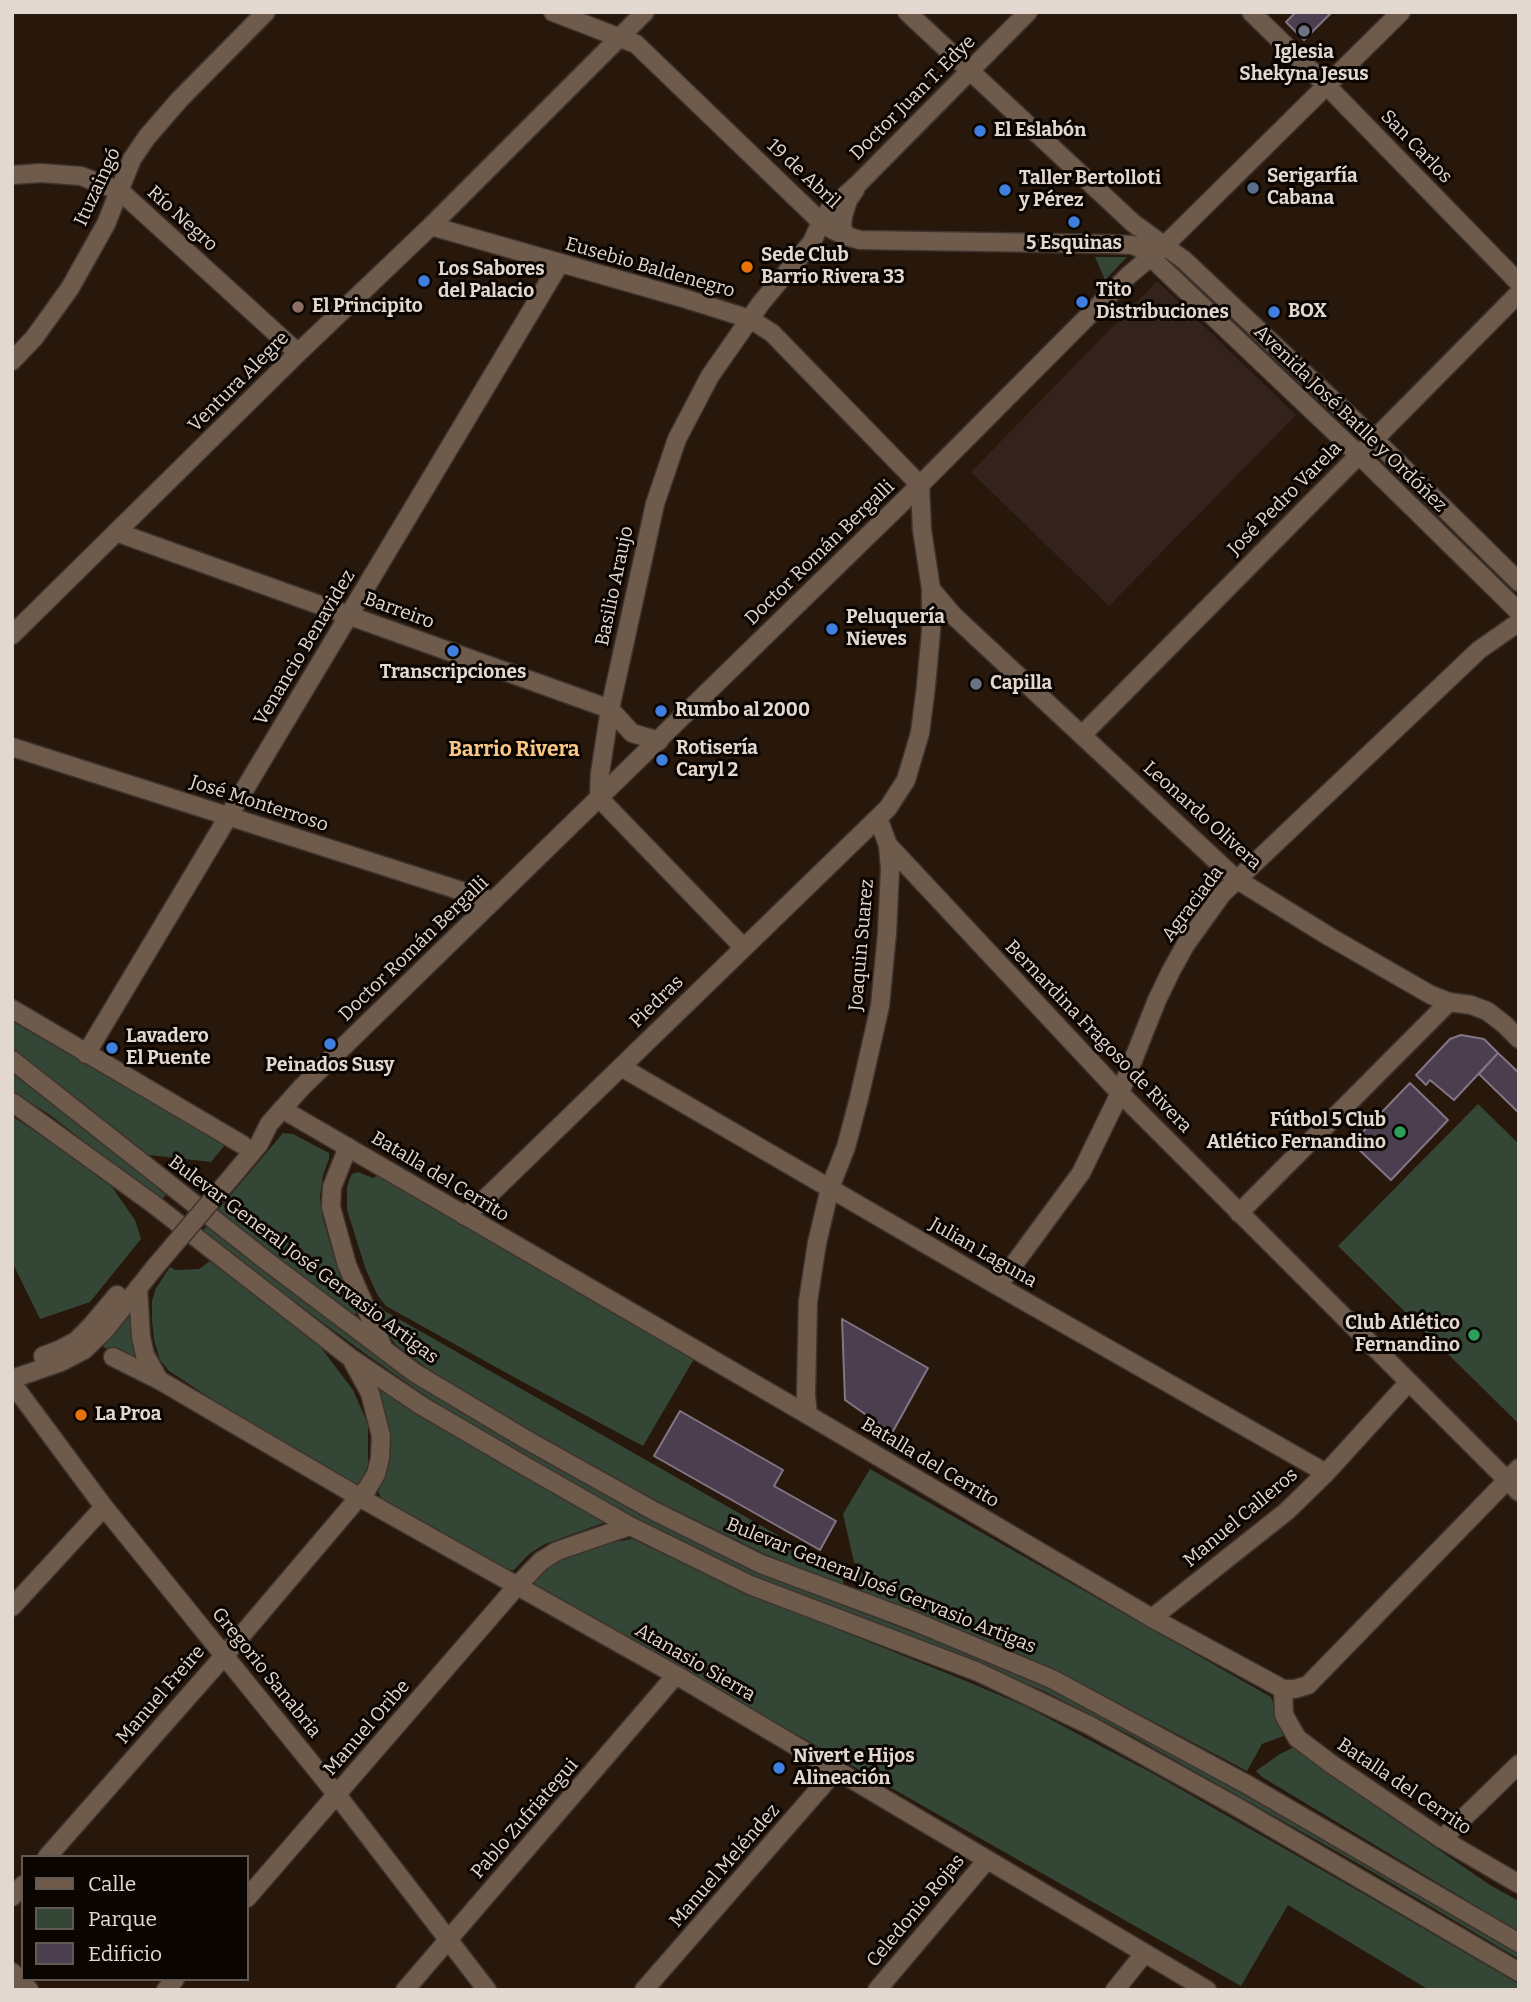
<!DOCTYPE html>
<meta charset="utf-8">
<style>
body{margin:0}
#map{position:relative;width:1531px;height:2002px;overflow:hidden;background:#27180b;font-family:Bitter,serif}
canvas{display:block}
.frame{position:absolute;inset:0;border:14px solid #e3d8cf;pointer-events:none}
.legend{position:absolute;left:21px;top:1855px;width:228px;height:126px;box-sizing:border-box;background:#0b0502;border:2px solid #615954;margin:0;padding:9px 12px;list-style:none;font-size:21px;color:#e3d8cf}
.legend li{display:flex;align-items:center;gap:14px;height:35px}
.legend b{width:35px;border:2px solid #615954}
</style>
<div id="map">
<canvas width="1531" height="2002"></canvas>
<div class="frame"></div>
<ul class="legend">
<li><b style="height:9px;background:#6e5b4c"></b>Calle</li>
<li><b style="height:19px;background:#344635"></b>Parque</li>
<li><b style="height:19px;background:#4b3e4f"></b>Edificio</li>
</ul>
</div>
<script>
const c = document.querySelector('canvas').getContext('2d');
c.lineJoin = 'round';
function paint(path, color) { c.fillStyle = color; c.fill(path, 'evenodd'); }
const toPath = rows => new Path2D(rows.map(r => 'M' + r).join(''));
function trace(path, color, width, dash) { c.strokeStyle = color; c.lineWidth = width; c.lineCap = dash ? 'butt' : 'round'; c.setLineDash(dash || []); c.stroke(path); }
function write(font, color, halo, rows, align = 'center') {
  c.font = font + ' Bitter,serif'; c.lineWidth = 6; c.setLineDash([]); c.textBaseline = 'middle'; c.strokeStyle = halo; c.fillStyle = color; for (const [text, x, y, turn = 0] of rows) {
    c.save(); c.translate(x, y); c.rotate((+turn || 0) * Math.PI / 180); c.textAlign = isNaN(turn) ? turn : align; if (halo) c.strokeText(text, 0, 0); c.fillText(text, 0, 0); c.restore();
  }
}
paint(toPath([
 [1157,281,1296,415,1109,606,971,472]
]), '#34221c');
paint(toPath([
 [1095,257,1127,257,1105,280],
 [12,1021,225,1145,211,1162,149,1155,12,1048],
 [12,1073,167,1193,161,1201,50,1115,12,1091],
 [1478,1104,1519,1144,1519,1424,1338,1246],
 [12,1116,60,1148,112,1187,135,1220,141,1239,90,1302,40,1319,12,1262],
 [283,1133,293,1134,329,1153,329,1159,323,1175,320,1196,322,1215,332,1250,356,1313,355,1316,217,1211],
 [358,1172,373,1178,378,1175,694,1359,643,1446,521,1381,386,1306,378,1296,366,1270,347,1210,347,1188,349,1180,352,1174],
 [207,1225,336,1325,404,1374,456,1409,593,1488,686,1536,803,1590,944,1644,1050,1687,1135,1731,1251,1798,1519,1954,1519,1959,1364,1867,1132,1736,1046,1692,941,1648,757,1578,682,1543,590,1494,453,1415,367,1355,201,1233],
 [210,1261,319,1345,353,1390,368,1424,368,1465,360,1483,356,1484,236,1415,169,1371,160,1360,154,1340,152,1321,152,1301,156,1288,170,1267,175,1270,199,1269],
 [370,1296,385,1311,844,1573,843,1585,804,1571,763,1553,659,1502,604,1473,441,1379,396,1345,386,1332],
 [130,1310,143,1363,108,1350,101,1345],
 [379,1388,446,1431,604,1521,603,1523,545,1544,529,1554,514,1570,508,1570,381,1498,378,1491,385,1475,389,1455,390,1435,376,1389],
 [870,1469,1271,1697,1286,1735,1262,1744,1247,1771,1076,1681,917,1614,856,1592,860,1568,854,1562,843,1514],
 [632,1539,748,1593,971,1683,1025,1706,1154,1774,1364,1894,1519,1984,1519,1990,1429,1990,1288,1905,1241,1986,538,1588,535,1584,534,1579,543,1568,564,1557,607,1543],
 [1294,1747,1391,1817,1490,1885,1519,1901,1519,1932,1262,1777,1256,1771,1280,1754]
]), '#344635');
const building = toPath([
 [1296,12,1332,12,1304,40,1286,22,1296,12],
 [1461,1035,1484,1039,1498,1053,1454,1100,1430,1080,1426,1085,1416,1075,1450,1039,1461,1035],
 [1498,1053,1519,1073,1519,1113,1479,1074,1498,1053],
 [1410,1083,1448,1120,1391,1180,1352,1143,1410,1083],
 [842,1319,928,1368,892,1433,845,1400,842,1319],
 [680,1411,783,1470,774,1486,836,1521,820,1550,654,1456,680,1411]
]);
paint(building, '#4b3e4f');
trace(building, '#837486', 2);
const street = toPath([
 [1251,12,1327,86,1519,283],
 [12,175,41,173,81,176,120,191,298,353],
 [431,226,683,298,750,319,772,333,920,485,922,530,931,589,931,631,926,686,920,733,906,780,888,808,488,1196,465,1216],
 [846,236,842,227,843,216,848,200,855,190],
 [12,361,34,338,70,288,106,224,132,159,147,137,180,99,266,12],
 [116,532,610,709,632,733,659,741],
 [931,589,954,616,1236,879,1330,937,1431,995,1449,1002,1471,1005,1487,1011,1504,1024,1519,1039],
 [12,635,298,353,431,226,645,12],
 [1082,735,1519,293],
 [12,747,493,901],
 [888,845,1120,1093,1519,1492],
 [744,948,599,798,600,773,610,709,655,504,677,439,710,376,761,303,812,242,821,222,829,210,858,184,1028,12],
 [12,1009,243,1145],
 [86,1054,560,263],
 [621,1067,998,1286,1326,1473],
 [282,1109,808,1415,1152,1618,1283,1689,1295,1689,1308,1685,1519,1468],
 [1239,1213,1449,1002],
 [998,1286,1081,1173,1120,1093,1157,1000,1171,971,1186,944,1222,894,1479,650,1519,622],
 [138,1288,141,1337,145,1355,159,1380],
 [113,1357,159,1380,359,1497,676,1675,1207,1990],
 [12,1383,104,1507,337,1795,487,1990],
 [808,1415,806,1395,808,1301,817,1243,830,1188,846,1147,859,1098,880,1006,887,933,890,869,888,845,878,818],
 [12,1607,104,1507],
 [1152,1618,1287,1511,1326,1473,1408,1383],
 [1283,1689,1284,1715,1297,1738,1330,1763,1442,1839,1519,1884],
 [1442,1839,1519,1764],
 [47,1857,224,1656,359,1497],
 [12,1897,23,1885],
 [247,1898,517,1586],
 [166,1990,175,1979],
 [405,1990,676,1675],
 [644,1990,836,1770],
 [877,1990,987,1860],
 [1115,1990,1144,1954]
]);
const secondary = toPath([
 [553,12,636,44,821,222,833,230,846,236,860,240,1109,244,1132,245,1142,249,1359,455,1519,612],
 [907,12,1133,223,1184,260,1374,439,1519,582],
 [12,1060,264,1259,415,1373,527,1440,654,1511,761,1564,911,1620,1052,1679,1248,1785,1519,1943],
 [12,1102,152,1203,352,1359,422,1406,518,1462,630,1526,750,1585,978,1672,1089,1725,1237,1807,1519,1972],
 [348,1147,332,1187,331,1207,347,1265,382,1345],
 [234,1174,259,1144,269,1124,302,1087,920,485,1129,275,1165,245,1401,12],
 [43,1356,59,1350,76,1341,91,1326,117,1295],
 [353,1362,370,1393,381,1436,380,1458,376,1474,367,1489,359,1497],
 [12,1379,61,1362,84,1350,105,1330,155,1267],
 [517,1586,541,1561,557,1551,630,1526],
 [12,1972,29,1990]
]);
trace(street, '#3e332e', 21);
trace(secondary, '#3e332e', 21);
trace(street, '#6e5b4c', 18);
trace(secondary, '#6e5b4c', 18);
const secondaryBridge = toPath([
 [155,1267,234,1174]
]);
trace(secondaryBridge, '#3e332e', 21, []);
trace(secondaryBridge, '#6e5b4c', 18);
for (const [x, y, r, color] of [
 [1304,31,7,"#6b7280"],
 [980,131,7,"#3f7fe0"],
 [1253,188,7,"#5c6f8a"],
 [1005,190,7,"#3f7fe0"],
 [1074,222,7,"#3f7fe0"],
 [747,267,7,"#e8710a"],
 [424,281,7,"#3f7fe0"],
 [1082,302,7,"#3f7fe0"],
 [298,307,7,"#8d6e63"],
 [1274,312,7,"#3f7fe0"],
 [832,629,7,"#3f7fe0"],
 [453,651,7,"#3f7fe0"],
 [976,684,7,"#6b7280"],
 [661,711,7,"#3f7fe0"],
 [662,760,7,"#3f7fe0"],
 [330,1044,7,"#3f7fe0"],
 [112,1048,7,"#3f7fe0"],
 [1400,1132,7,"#2e9e5b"],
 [1474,1335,7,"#2e9e5b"],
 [81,1415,7,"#e8710a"],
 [779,1768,7,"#3f7fe0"]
]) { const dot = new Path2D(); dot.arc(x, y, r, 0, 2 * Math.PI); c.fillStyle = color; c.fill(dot); trace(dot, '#0b0502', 2.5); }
write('bold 19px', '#e3d8cf', '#0b0502', [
 ["Iglesia",1304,53,"center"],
 ["Shekyna Jesus",1304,75,"center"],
 ["El Eslabón",994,131],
 ["Serigarfía",1267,177],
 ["Cabana",1267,199],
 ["Taller Bertolloti",1019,179],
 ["y Pérez",1019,201],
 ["5 Esquinas",1074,244,"center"],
 ["Sede Club",761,256],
 ["Barrio Rivera 33",761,278],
 ["Los Sabores",438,270],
 ["del Palacio",438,292],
 ["Tito",1096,291],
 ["Distribuciones",1096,313],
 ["El Principito",312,307],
 ["BOX",1288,312],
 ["Peluquería",846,618],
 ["Nieves",846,640],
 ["Transcripciones",453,673,"center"],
 ["Capilla",990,684],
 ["Rumbo al 2000",675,711],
 ["Rotisería",676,749],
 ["Caryl 2",676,771],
 ["Lavadero",126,1037],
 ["El Puente",126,1059],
 ["Peinados Susy",330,1066,"center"],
 ["Fútbol 5 Club",1386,1121,"right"],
 ["Atlético Fernandino",1386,1143,"right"],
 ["Club Atlético",1460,1324,"right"],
 ["Fernandino",1460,1346,"right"],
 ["La Proa",95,1415],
 ["Nivert e Hijos",793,1757],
 ["Alineación",793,1779]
], 'left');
write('19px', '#e3d8cf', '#0b0502', [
 ["Doctor Juan T. Edye",913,98,-45],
 ["San Carlos",1416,147,46],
 ["19 de Abril",803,174,43],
 ["Ituzaingó",98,187,-65],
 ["Río Negro",182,219,42],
 ["Eusebio Baldenegro",650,268,16],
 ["Ventura Alegre",239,382,-45],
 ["Avenida José Batlle y Ordóñez",1350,419,44],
 ["José Pedro Varela",1285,499,-45],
 ["Doctor Román Bergalli",820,553,-44],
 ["Basilio Araujo",615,586,-78],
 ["Barreiro",399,611,20],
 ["Venancio Benavidez",305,648,-59],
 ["José Monterroso",259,804,18],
 ["Leonardo Olivera",1202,816,42],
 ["Agraciada",1193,904,-53],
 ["Joaquin Suarez",862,945,-85],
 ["Doctor Román Bergalli",414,949,-44],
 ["Piedras",657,1002,-44],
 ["Bernardina Fragoso de Rivera",1098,1037,46],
 ["Batalla del Cerrito",440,1177,31],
 ["Julian Laguna",983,1253,30],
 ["Bulevar General José Gervasio Artigas",303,1260,37],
 ["Batalla del Cerrito",930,1463,31],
 ["Manuel Calleros",1241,1518,-40],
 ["Bulevar General José Gervasio Artigas",881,1586,22],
 ["Atanasio Sierra",695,1663,30],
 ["Gregorio Sanabria",266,1673,51],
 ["Manuel Freire",161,1695,-49],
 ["Manuel Oribe",367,1728,-49],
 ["Batalla del Cerrito",1404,1787,34],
 ["Pablo Zufriategui",525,1819,-49],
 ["Manuel Meléndez",725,1866,-49],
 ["Celedonio Rojas",916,1911,-50]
]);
write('bold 21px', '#f9c685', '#0b0502', [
 ["Barrio Rivera",514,750]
]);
</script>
